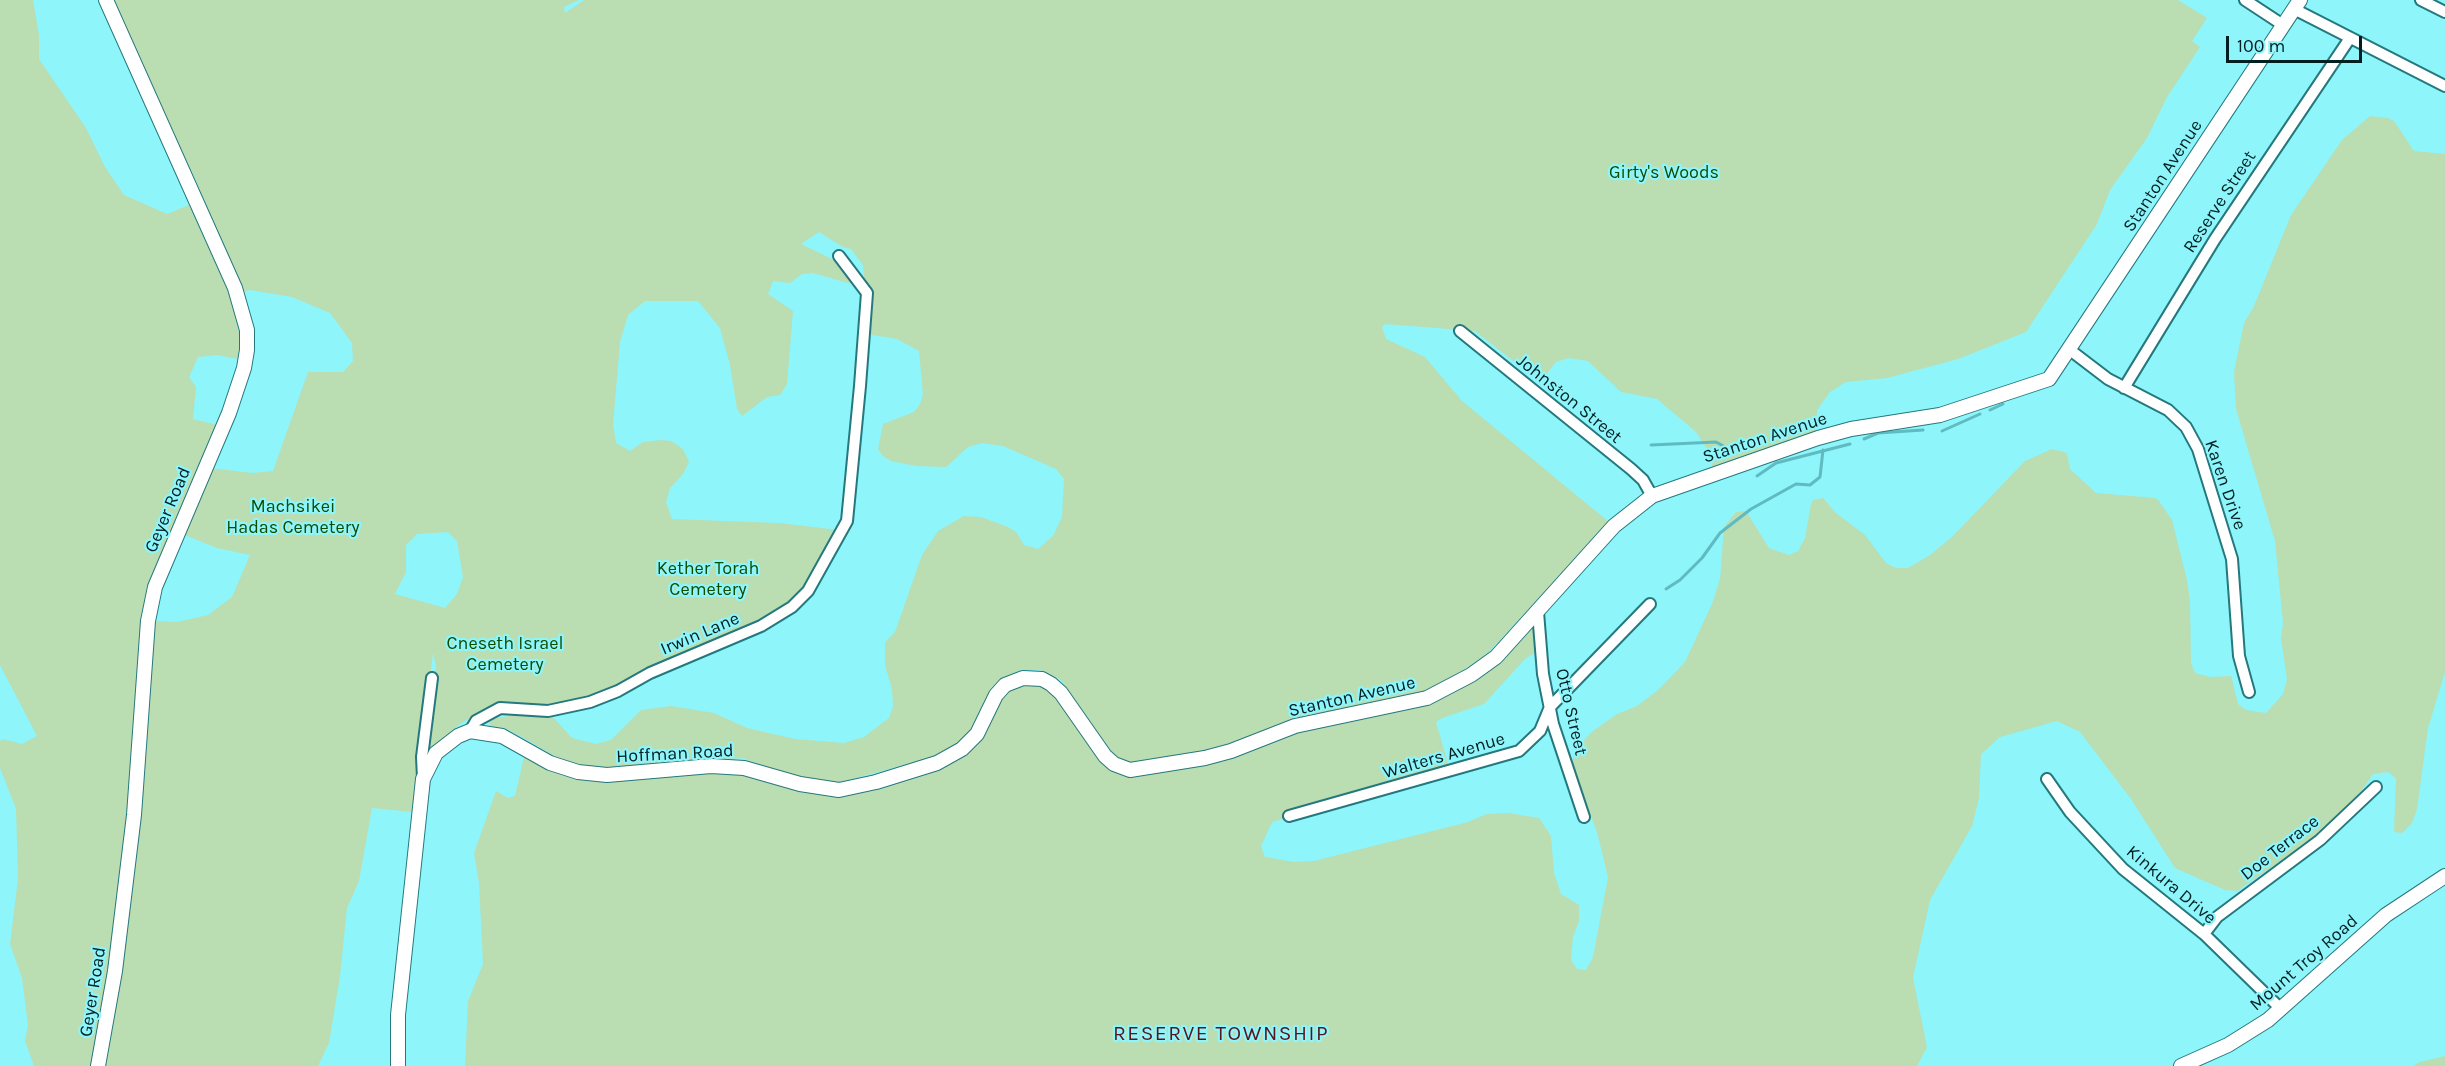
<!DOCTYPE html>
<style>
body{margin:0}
#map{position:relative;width:2445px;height:1066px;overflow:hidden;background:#8ef5fb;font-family:Karla,sans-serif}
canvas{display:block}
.scale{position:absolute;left:2226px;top:36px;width:136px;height:27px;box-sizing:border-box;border:3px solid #001f21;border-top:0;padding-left:8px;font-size:18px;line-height:21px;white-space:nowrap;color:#001f21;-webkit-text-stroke:4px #8ef5fb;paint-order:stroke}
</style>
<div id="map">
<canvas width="2445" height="1066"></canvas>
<div class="scale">100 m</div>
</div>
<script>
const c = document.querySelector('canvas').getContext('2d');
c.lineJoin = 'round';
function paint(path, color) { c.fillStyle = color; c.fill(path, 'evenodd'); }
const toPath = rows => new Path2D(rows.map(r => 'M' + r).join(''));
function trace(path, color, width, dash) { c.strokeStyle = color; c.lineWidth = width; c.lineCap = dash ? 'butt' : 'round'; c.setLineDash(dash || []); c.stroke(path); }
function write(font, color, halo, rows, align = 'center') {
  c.font = font + ' Karla,sans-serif'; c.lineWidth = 4.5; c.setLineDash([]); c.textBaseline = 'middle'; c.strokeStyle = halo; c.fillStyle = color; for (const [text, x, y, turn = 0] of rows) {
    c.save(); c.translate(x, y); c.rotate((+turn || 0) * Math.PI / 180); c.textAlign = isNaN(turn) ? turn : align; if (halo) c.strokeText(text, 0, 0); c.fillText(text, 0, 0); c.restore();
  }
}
paint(toPath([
 [0,0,33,0,39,35,39,59,86,128,105,167,124,195,167,214,189,205,231,296,240,337,238,359,217,355,198,357,189,377,196,387,193,419,218,425,150,587,118,918,93,1066,34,1066,25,1041,28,1025,22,978,10,944,18,879,16,809,0,768,0,741,3,739,22,744,37,736,0,665],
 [114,0,579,0,564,7,565,13,584,0,2178,0,2207,18,2192,41,2200,47,2167,97,2147,138,2110,190,2097,224,2026,332,1958,359,1887,378,1846,382,1830,392,1817,410,1816,432,1713,468,1707,449,1696,432,1657,399,1621,392,1588,361,1569,358,1556,362,1540,382,1475,331,1385,324,1382,327,1386,339,1425,357,1462,401,1609,522,1486,655,1438,687,1401,700,1291,720,1226,747,1143,764,1127,762,1114,755,1061,680,1040,670,1020,670,1003,678,992,687,969,734,944,754,837,783,804,780,742,758,597,769,568,764,522,737,505,728,490,726,490,722,495,718,509,716,552,716,572,738,596,744,611,740,641,710,671,706,714,713,747,728,795,739,844,743,864,737,889,718,893,707,892,689,885,665,885,642,895,632,922,555,938,531,964,516,981,517,1008,527,1016,532,1024,545,1038,549,1053,536,1062,517,1064,479,1056,469,1003,446,982,443,968,447,946,467,916,466,891,461,883,456,878,449,883,424,914,412,920,404,923,395,919,351,897,339,867,334,870,291,864,279,863,265,851,249,843,247,819,232,801,244,836,261,856,282,848,283,813,273,802,274,790,283,773,281,768,294,793,311,787,384,780,395,767,397,742,416,737,409,730,365,720,328,698,301,645,301,628,315,620,342,613,425,616,443,630,451,643,442,661,440,671,441,683,449,689,462,683,474,670,488,666,502,672,519,780,523,838,530,819,565,803,587,787,604,762,620,627,681,571,702,549,708,497,705,486,708,457,726,426,757,436,666,433,653,413,812,372,808,359,881,347,908,340,976,329,1043,318,1066,105,1066,114,1022,135,858,155,621,177,622,208,615,232,597,250,555,217,548,182,534,210,468,253,473,273,471,308,372,343,372,353,361,352,343,330,313,292,297,250,290,242,292,194,176,161,111],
 [448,532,457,541,463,577,457,594,445,608,395,594,406,572,406,545,417,534],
 [2370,116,2388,118,2394,121,2414,151,2445,154,2445,672,2428,728,2417,809,2412,823,2402,833,2394,832,2396,778,2388,772,2373,774,2355,800,2308,842,2237,891,2225,890,2175,868,2131,799,2080,732,2057,721,2000,737,1981,754,1979,798,1972,826,1930,900,1913,978,1927,1047,1917,1066,465,1066,468,1001,483,964,479,883,474,853,496,791,508,798,515,796,526,748,578,772,711,766,839,790,962,749,1005,685,1042,679,1105,756,1142,770,1295,726,1406,705,1471,675,1538,612,1542,648,1525,659,1484,704,1442,718,1436,722,1450,771,1272,822,1261,846,1265,857,1294,862,1314,861,1468,822,1487,814,1508,813,1539,818,1551,836,1554,873,1561,894,1579,905,1579,921,1573,937,1571,960,1577,969,1586,970,1593,957,1608,877,1597,832,1572,766,1574,750,1593,731,1617,714,1637,706,1658,690,1685,662,1712,604,1720,579,1724,527,1736,512,1746,511,1769,548,1789,555,1798,551,1805,538,1811,504,1813,500,1823,498,1836,513,1865,535,1886,563,1896,568,1908,568,1930,555,1952,537,2025,461,2052,449,2067,453,2070,469,2096,493,2155,498,2159,501,2172,520,2187,580,2190,601,2191,663,2195,673,2210,677,2231,676,2238,704,2246,710,2266,713,2283,694,2287,679,2281,638,2283,623,2275,541,2236,409,2234,372,2244,323,2254,306,2291,215,2342,140],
 [2445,1056,2445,1066,2413,1066,2420,1062]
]), '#baddb2');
trace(toPath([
 [1990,410,2003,404],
 [1942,431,1980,414],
 [1864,439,1878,433,1923,430],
 [1651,445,1716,442,1733,451],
 [1757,476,1776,463,1850,444],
 [1666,589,1680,580,1702,558,1720,533,1751,509,1796,484,1810,485,1820,477,1823,450]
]), '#5fbbc0', 3);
const minor = toPath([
 [2245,0,2283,25],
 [2421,0,2445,12],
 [2294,9,2445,86],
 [1460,331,1631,469,1643,480,1652,496],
 [2070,350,2108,379,2168,410,2186,427,2198,449,2232,559,2239,656,2249,692],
 [2124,388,2215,239,2350,38],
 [1538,612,1543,674,1553,724,1584,817],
 [470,731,476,721,500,708,548,711,590,702,618,691,650,673,761,626,792,607,808,591,847,521,860,386,867,293,839,256],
 [423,778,422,757,432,678],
 [2047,779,2070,812,2123,869,2204,934,2281,1009],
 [1289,816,1519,751,1540,731,1550,707,1650,604],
 [2204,934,2217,917,2320,840,2376,787]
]);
const tertiary = toPath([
 [98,1066,115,971,134,815,148,621,155,587,229,413,244,368,247,350,247,330,235,288,106,0],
 [398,1066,398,1015,423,779,436,753,458,736,470,731,502,736,550,763,578,772,607,775,711,766,744,768,800,784,839,790,876,782,937,763,962,749,977,734,996,695,1005,685,1023,678,1042,679,1051,684,1061,693,1105,756,1114,764,1130,770,1205,758,1231,751,1295,726,1427,698,1471,675,1496,657,1614,526,1652,496,1818,438,1851,429,1940,415,2049,379,2300,0],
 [2181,1066,2228,1045,2268,1020,2386,915,2445,876]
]);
trace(minor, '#25787d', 14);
trace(tertiary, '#25787d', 16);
trace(minor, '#fff', 10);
trace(tertiary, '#fff', 14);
write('18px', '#104b00', '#8ef5fb', [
 ["Girty's Woods",1664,173],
 ["Machsikei",293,507],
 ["Hadas Cemetery",293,528],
 ["Kether Torah",708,569],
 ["Cemetery",708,590],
 ["Cneseth Israel",505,644],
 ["Cemetery",505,665]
]);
write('18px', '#001f21', '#8ef5fb', [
 ["Stanton Avenue",2163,176,-57],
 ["Reserve Street",2220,202,-57],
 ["Johnston Street",1569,399,39],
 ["Stanton Avenue",1765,438,-18],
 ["Karen Drive",2225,485,71],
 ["Geyer Road",168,510,-67],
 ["Irwin Lane",700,634,-23],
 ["Stanton Avenue",1352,697,-13],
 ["Otto Street",1571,712,77],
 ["Hoffman Road",675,754,-3],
 ["Walters Avenue",1444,756,-16],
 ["Doe Terrace",2280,848,-38],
 ["Kinkura Drive",2171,885,40],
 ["Mount Troy Road",2304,963,-41],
 ["Geyer Road",93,992,-81]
]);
c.letterSpacing = '1.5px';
write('21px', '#59141b', '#8ef5fb', [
 ["RESERVE TOWNSHIP",1221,1034]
]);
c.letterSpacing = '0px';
</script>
